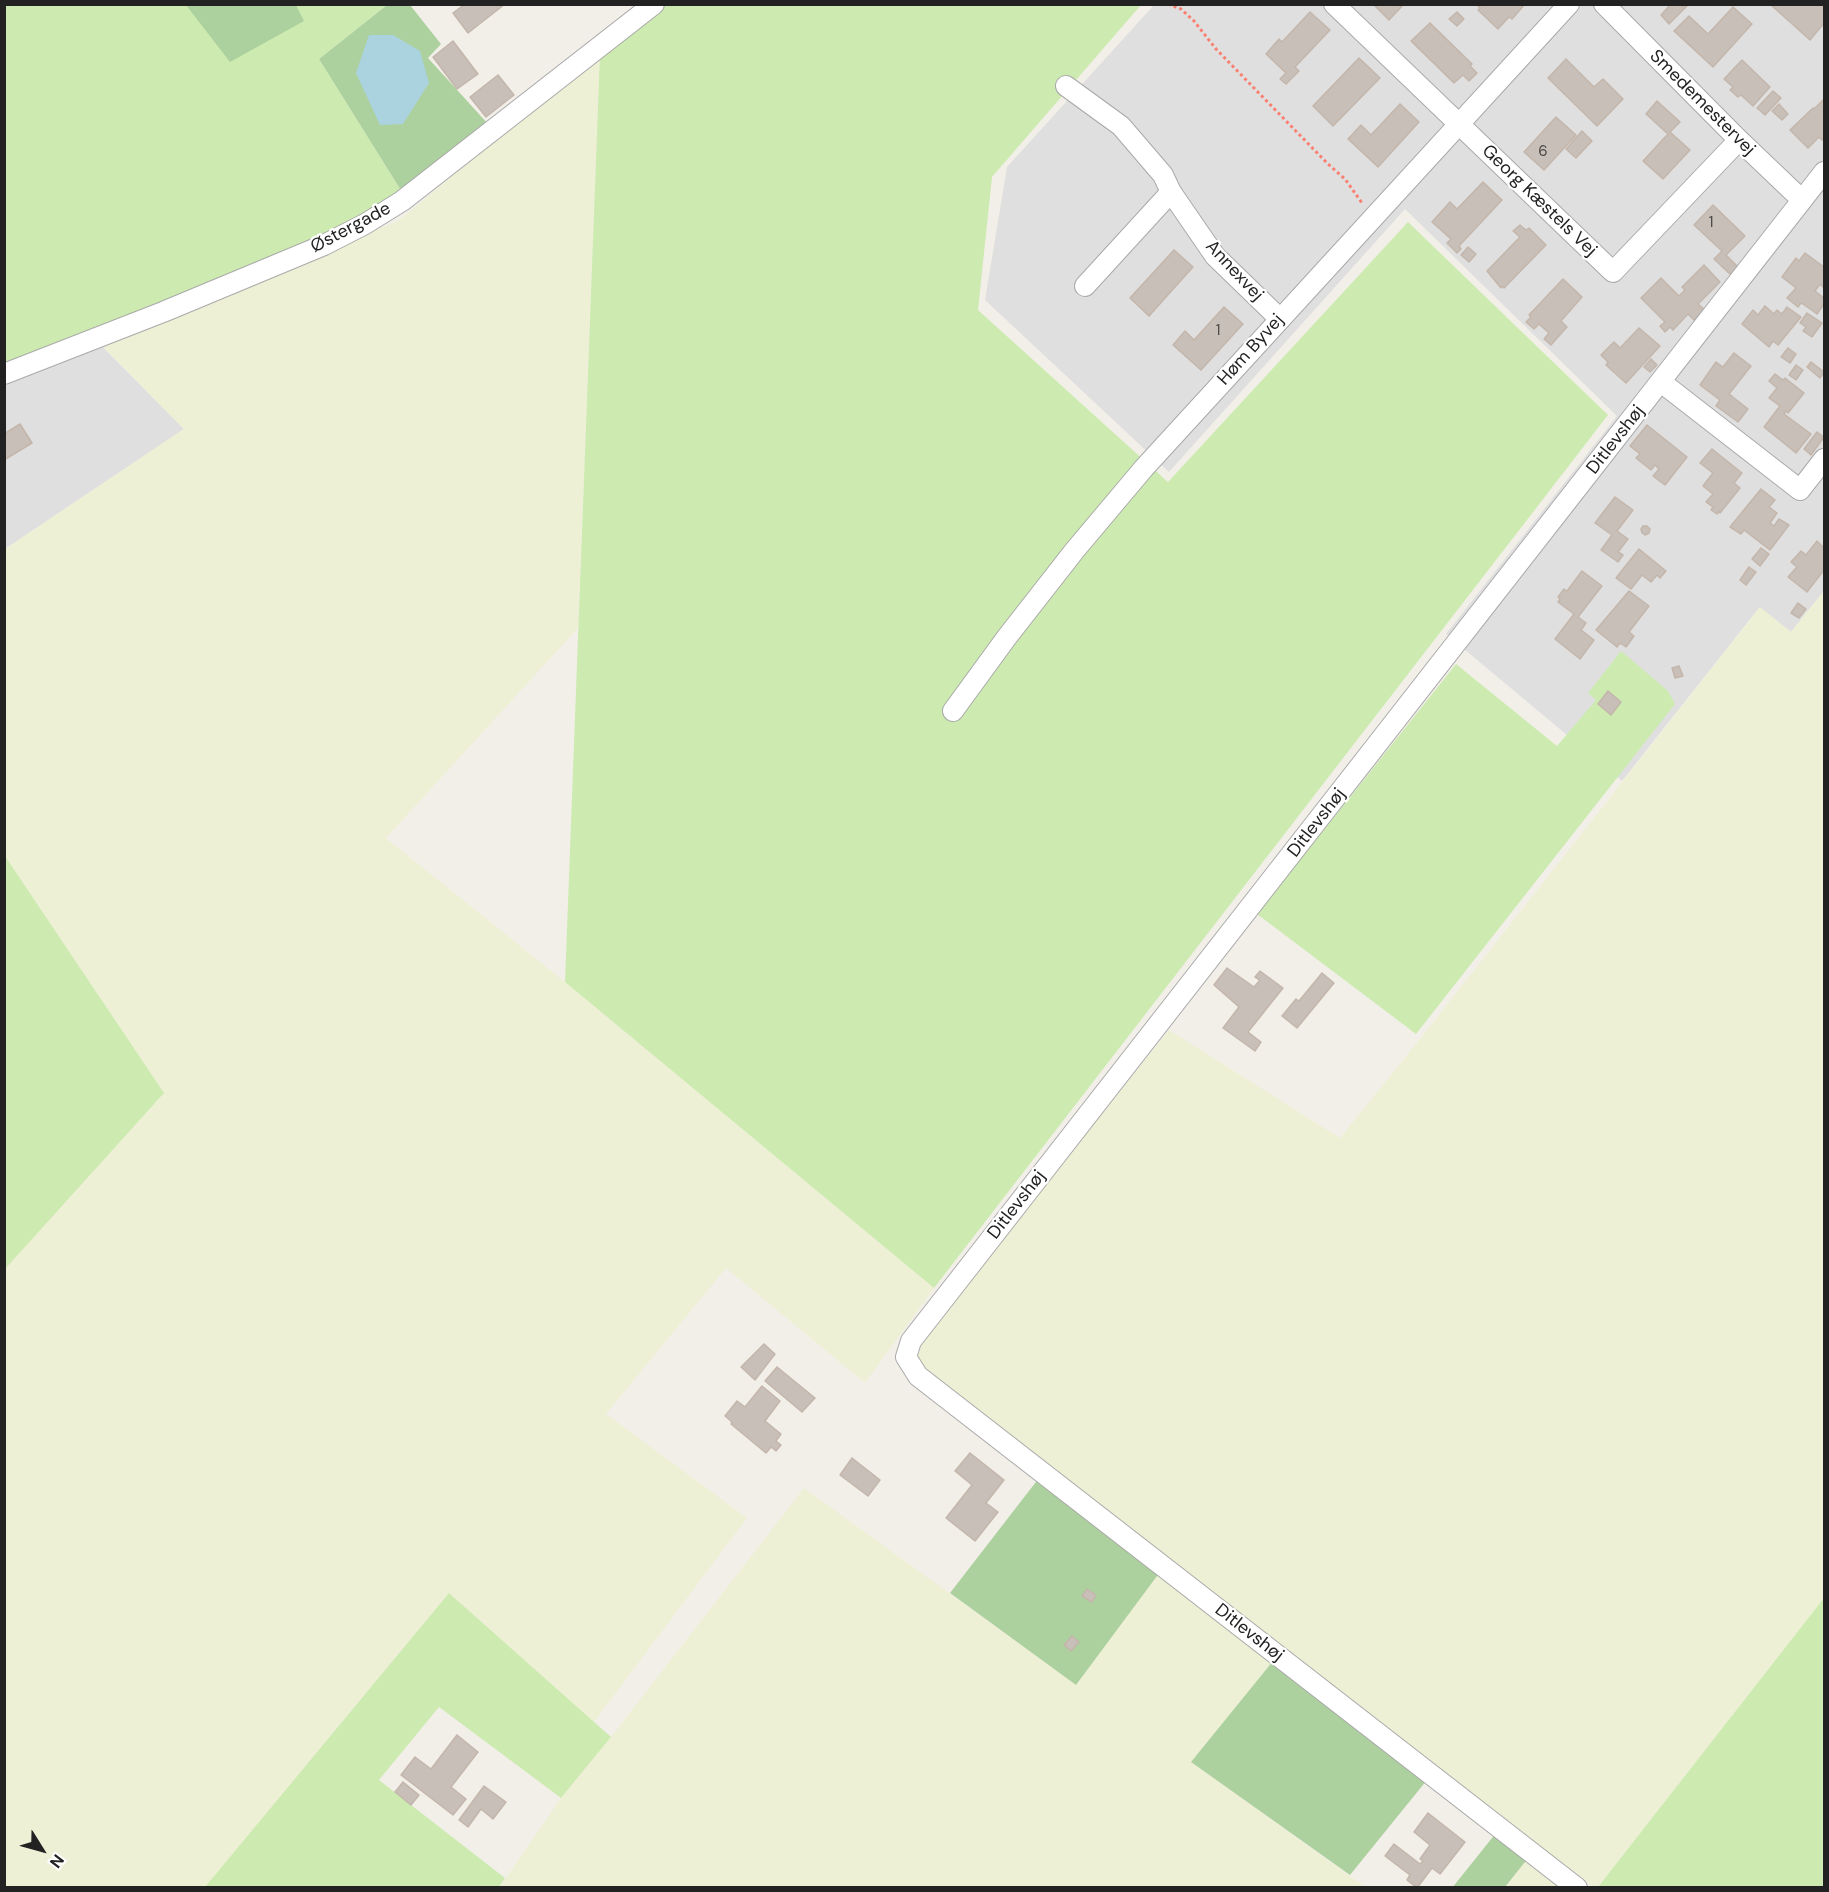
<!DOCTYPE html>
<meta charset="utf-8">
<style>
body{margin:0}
#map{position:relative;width:1829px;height:1892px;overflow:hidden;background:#f2efe9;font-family:"DM Sans",sans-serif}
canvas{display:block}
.frame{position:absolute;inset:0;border:6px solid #222;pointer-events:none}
.north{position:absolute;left:12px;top:1820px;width:60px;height:60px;-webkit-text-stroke:4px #fff;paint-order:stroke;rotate:127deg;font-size:16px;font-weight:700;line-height:24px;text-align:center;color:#222}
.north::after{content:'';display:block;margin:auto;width:21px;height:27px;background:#222;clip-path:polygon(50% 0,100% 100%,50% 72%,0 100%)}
</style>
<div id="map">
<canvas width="1829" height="1892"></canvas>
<div class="frame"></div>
<div class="north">N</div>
</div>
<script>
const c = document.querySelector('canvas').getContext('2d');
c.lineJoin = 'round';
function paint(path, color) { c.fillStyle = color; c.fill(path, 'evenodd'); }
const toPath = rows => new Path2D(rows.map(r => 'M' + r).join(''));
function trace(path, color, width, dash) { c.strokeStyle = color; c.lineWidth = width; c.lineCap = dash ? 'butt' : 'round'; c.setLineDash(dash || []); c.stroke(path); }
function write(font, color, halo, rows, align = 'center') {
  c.font = font + ' "DM Sans",sans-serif'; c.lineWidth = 4.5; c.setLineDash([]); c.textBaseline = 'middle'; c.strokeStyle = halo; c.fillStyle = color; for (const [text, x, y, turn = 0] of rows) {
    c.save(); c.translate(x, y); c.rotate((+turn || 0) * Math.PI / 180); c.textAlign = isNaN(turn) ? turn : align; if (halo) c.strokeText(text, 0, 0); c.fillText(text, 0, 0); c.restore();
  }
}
paint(toPath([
 [1154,5,1824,5,1824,591,1791,632,1759,608,1622,781,1446,634,1617,416,1405,209,1169,472,985,300,1007,167],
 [97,341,184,429,5,549,5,380]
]), '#e0dfdf');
paint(toPath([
 [600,53,578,628,386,838,565,982,934,1288,865,1383,726,1268,606,1414,747,1518,594,1722,449,1593,205,1887,5,1888,4,1269,164,1093,5,856,5,549,184,429,97,341,398,221],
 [1824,591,1824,1598,1598,1887,1593,1887,921,1371,914,1357,916,1345,1169,1030,1340,1138,1420,1039,1760,607,1791,632],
 [804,1488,1076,1685,1160,1572,1273,1661,1191,1762,1365,1887,499,1888,561,1798,611,1737],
 [1529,1857,1567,1888,1505,1888]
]), '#eef0d5');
paint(toPath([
 [5,5,387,5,319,59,402,192,316,240,5,369],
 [665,5,1141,5,992,177,978,310,1168,482,1408,222,1608,415,934,1288,565,982,600,53],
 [1621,651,1668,691,1675,704,1416,1034,1257,914,1456,664,1557,746,1596,700,1588,693],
 [5,856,164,1093,5,1269],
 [449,1593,611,1737,561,1798,439,1707,379,1780,505,1878,499,1887,205,1887],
 [1824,1598,1824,1887,1598,1887]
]), '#cdebb0');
paint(toPath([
 [186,5,296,5,304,21,230,62],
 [387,5,410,5,441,44,428,58,489,125,402,192,319,59],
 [1039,1478,1160,1572,1076,1685,950,1593],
 [1273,1661,1427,1780,1350,1875,1191,1762],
 [1496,1833,1529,1857,1505,1887,1452,1888]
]), '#add19e');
paint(toPath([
 [369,35,393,35,420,51,429,83,403,124,380,125,356,73]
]), '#aad3df');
const building = toPath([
 [465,4,505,4,468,33,453,13,465,4],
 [1373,4,1404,4,1389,20,1373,4],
 [1476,4,1525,4,1512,19,1509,17,1498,29,1478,10,1480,8,1476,4],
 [1671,4,1687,6,1669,24,1661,15,1671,4],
 [1770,4,1824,4,1824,23,1810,40,1770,4],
 [1733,7,1752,24,1713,67,1674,31,1689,16,1708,34,1733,7],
 [1310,12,1330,30,1295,67,1299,71,1286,84,1280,79,1286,73,1266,54,1279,39,1282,42,1310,12],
 [1457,12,1464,19,1457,26,1449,19,1457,12],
 [1430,23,1472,64,1470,66,1477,73,1469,81,1463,75,1454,83,1411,41,1430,23],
 [453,41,478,74,457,89,433,57,453,41],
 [1359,58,1380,78,1333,126,1313,106,1359,58],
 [1566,59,1594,87,1603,79,1623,99,1597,126,1548,78,1566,59],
 [1742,60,1770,87,1753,106,1741,95,1738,97,1730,90,1733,87,1724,79,1742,60],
 [498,75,514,95,486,117,470,97,498,75],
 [1773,91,1781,98,1765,115,1757,108,1773,91],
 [1824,99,1824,138,1822,140,1819,137,1808,148,1790,130,1813,108,1814,109,1824,99],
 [1657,101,1680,122,1670,132,1690,150,1663,179,1643,161,1668,134,1646,114,1657,101],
 [1400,104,1419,122,1378,167,1348,139,1361,125,1371,135,1400,104],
 [1779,104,1788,114,1782,120,1772,111,1779,104],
 [1556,117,1576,135,1544,170,1524,152,1556,117],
 [1582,131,1592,141,1576,158,1566,149,1582,131],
 [1483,182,1502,200,1459,246,1461,249,1457,253,1447,243,1451,239,1432,222,1450,202,1457,209,1483,182],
 [1713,205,1745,236,1726,255,1738,267,1731,275,1714,259,1722,251,1694,225,1713,205],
 [1520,225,1526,230,1529,228,1546,245,1504,288,1502,286,1501,288,1487,271,1520,237,1513,231,1520,225],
 [1468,247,1476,254,1469,262,1461,255,1468,247],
 [1174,250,1193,267,1149,316,1130,298,1174,250],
 [1805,253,1824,267,1824,288,1820,284,1815,291,1824,298,1824,304,1817,314,1803,304,1801,303,1798,307,1787,298,1796,288,1782,277,1796,258,1799,261,1805,253],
 [1704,265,1720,282,1698,304,1705,310,1694,320,1688,314,1673,330,1670,327,1665,332,1660,326,1665,322,1641,298,1661,278,1679,296,1685,290,1682,287,1704,265],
 [1563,279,1582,297,1561,321,1567,327,1551,345,1544,339,1549,333,1539,324,1534,329,1526,322,1531,317,1529,315,1563,279],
 [1765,306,1774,314,1777,310,1782,314,1787,307,1801,317,1778,345,1773,341,1769,347,1742,324,1753,310,1758,315,1765,306],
 [1224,307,1243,324,1201,370,1173,345,1185,331,1194,340,1224,307],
 [1807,313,1822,323,1812,337,1803,331,1806,327,1800,323,1807,313],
 [1639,328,1660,346,1626,383,1606,365,1608,362,1601,355,1614,342,1620,348,1639,328],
 [1788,348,1796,354,1790,363,1781,357,1788,348],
 [1734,353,1751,366,1729,394,1748,409,1738,422,1716,406,1720,400,1700,385,1716,362,1723,367,1734,353],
 [1651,359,1657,365,1650,372,1644,367,1651,359],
 [1811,362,1824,372,1820,378,1807,367,1811,362],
 [1796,365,1803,370,1796,380,1789,375,1796,365],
 [1775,374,1783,380,1785,378,1804,393,1788,413,1786,411,1784,414,1811,434,1796,453,1764,427,1780,406,1769,398,1777,388,1769,381,1775,374],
 [20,424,32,443,4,460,4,434,20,424],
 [1647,425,1687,457,1665,485,1653,476,1659,469,1655,465,1651,470,1636,458,1640,454,1630,446,1647,425],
 [1817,432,1824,437,1811,455,1804,449,1817,432],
 [1712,449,1742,473,1734,483,1740,488,1720,513,1719,511,1717,514,1711,510,1713,507,1706,502,1713,494,1703,486,1713,473,1700,463,1712,449],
 [1761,489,1775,500,1769,507,1777,513,1770,523,1774,526,1779,519,1789,525,1770,550,1744,530,1741,534,1730,527,1761,489],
 [1615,497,1633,510,1617,531,1628,539,1618,552,1623,555,1618,562,1601,550,1612,535,1595,523,1615,497],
 [1643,526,1647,526,1650,529,1649,533,1645,535,1642,533,1641,529,1643,526],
 [1817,541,1824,548,1824,570,1807,592,1788,577,1797,567,1791,562,1801,551,1806,555,1817,541],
 [1761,548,1769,554,1760,566,1752,559,1761,548],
 [1639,549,1666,571,1660,578,1657,575,1651,582,1642,575,1631,589,1616,578,1639,549],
 [1749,567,1756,572,1746,585,1740,580,1749,567],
 [1582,571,1602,586,1578,617,1586,623,1581,630,1594,640,1580,659,1555,639,1574,614,1558,602,1560,599,1558,597,1564,589,1567,591,1582,571],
 [1629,591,1649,606,1629,632,1634,636,1626,647,1620,643,1617,647,1596,630,1629,591],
 [1798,603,1806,609,1799,618,1791,613,1798,603],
 [1679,666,1683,676,1675,678,1672,668,1679,666],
 [1608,691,1621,702,1611,715,1598,704,1608,691],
 [1227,968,1254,987,1260,980,1255,977,1260,971,1283,988,1248,1032,1261,1042,1255,1051,1223,1028,1239,1007,1214,985,1227,968],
 [1322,973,1334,983,1297,1028,1282,1016,1296,999,1299,1001,1322,973],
 [764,1344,775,1354,755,1380,741,1367,764,1344],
 [777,1367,815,1398,802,1412,765,1381,777,1367],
 [762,1386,780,1401,765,1421,781,1434,776,1441,781,1445,776,1451,771,1447,766,1453,731,1424,732,1422,725,1416,737,1401,745,1407,762,1386],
 [970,1453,1004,1480,986,1503,998,1512,975,1541,946,1518,972,1485,955,1471,970,1453],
 [852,1458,880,1480,868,1496,840,1475,852,1458],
 [1087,1589,1096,1595,1092,1602,1082,1596,1087,1589],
 [1072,1636,1079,1642,1071,1651,1064,1645,1072,1636],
 [457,1735,478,1752,451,1787,466,1799,453,1815,401,1775,415,1757,431,1769,457,1735],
 [403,1782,419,1795,411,1805,395,1792,403,1782],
 [484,1786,506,1802,493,1819,481,1809,468,1827,459,1820,484,1786],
 [1428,1813,1465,1842,1440,1874,1432,1868,1417,1888,1407,1880,1410,1875,1385,1856,1394,1844,1420,1864,1423,1861,1420,1859,1430,1845,1414,1832,1428,1813]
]);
paint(building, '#c7bfb8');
trace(building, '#c4b6ab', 1.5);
const street = toPath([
 [1334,4,1613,272,1739,140],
 [1604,4,1739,140,1802,200],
 [1066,86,1121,126,1163,175,1171,192,1215,256,1279,318],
 [1085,286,1171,192],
 [4,374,163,312,324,245,365,224,402,201,654,4],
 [1661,382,1800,490,1824,459],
 [953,711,1007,637,1075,550,1144,468,1569,4],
 [1577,1888,918,1376,906,1357,911,1341,1824,172]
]);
trace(street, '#a9a9a9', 22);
trace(toPath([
 [1168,4,1181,9,1194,21,1216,49,1328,164,1345,179,1362,203]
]), '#fa8072', 3, [3, 3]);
trace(street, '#fff', 20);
write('15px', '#4b4948', null, [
 ["6",1543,152],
 ["1",1711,223],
 ["1",1218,331]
]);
write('18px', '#222', '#fff', [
 ["Smedemestervej",1702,103,45],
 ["Georg Kæstels Vej",1539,201,44],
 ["Østergade",351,228,-28],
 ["Annexvej",1234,271,47],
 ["Høm Byvej",1251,350,-48],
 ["Ditlevshøj",1616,440,-52],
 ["Ditlevshøj",1317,823,-52],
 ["Ditlevshøj",1017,1205,-52],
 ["Ditlevshøj",1249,1633,38]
]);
</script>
